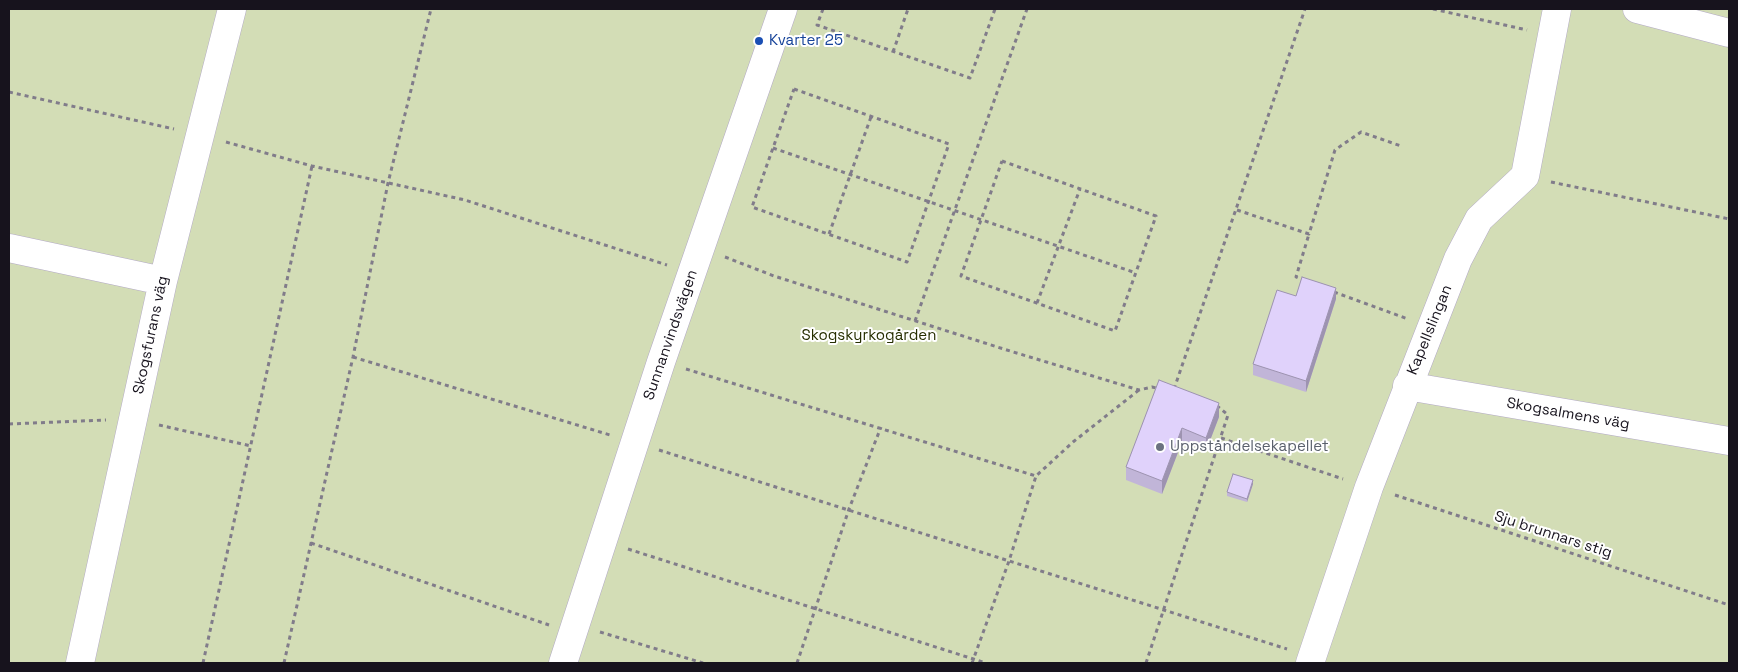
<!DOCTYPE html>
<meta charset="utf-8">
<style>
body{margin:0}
#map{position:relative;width:1738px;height:672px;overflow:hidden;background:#f1ebfd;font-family:"Space Grotesk",sans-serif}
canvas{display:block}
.frame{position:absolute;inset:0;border:10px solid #17131d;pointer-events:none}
</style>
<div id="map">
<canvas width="1738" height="672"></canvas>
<div class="frame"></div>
</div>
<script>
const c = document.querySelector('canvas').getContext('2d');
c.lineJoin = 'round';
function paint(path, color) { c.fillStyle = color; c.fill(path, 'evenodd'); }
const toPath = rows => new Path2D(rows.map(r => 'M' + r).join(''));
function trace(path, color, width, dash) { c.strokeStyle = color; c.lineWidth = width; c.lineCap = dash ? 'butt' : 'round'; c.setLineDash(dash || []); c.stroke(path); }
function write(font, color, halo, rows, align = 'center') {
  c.font = font + ' "Space Grotesk",sans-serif'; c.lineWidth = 4; c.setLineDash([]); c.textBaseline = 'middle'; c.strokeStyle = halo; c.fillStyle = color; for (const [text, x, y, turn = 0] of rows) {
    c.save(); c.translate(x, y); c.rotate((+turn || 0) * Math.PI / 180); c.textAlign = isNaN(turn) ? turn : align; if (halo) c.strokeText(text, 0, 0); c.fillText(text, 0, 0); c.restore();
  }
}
paint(toPath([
 [9,9,1729,9,1729,663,9,663]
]), '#d3ddb6');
const minor = toPath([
 [1637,9,1729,33],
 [9,248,163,281],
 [1407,386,1729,441],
 [80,663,163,281,232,9],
 [563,663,661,362,783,9],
 [1310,663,1369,487,1458,259,1479,219,1525,176,1557,9]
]);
trace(minor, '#b3aac5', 29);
trace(toPath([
 [823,9,817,25,970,78,995,9],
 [1433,9,1527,30],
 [893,52,908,9],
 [794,89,949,144,907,262,752,207,794,89],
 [9,92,174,129],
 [226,142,312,166,465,200,667,265],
 [773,148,1136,273],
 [1002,161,1156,216,1115,331,961,276,1002,161],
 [1551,182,1729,219],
 [1237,210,1309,234,1335,150,1361,132,1401,146],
 [829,234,871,117],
 [725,257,774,276,1010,351,1139,390,1152,387,1160,389],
 [1305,281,1296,277,1309,234],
 [1334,292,1408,319],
 [1037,303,1080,189],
 [915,321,1027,9],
 [353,357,610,435],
 [686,369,1036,476,1073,442,1139,390],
 [1174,389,1305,9],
 [9,424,106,420],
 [159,425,251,446],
 [1221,438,1343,479],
 [659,450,1287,649],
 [1395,495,1729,605],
 [311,543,549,625],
 [628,549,986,663],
 [600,632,703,663],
 [203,663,312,166],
 [284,663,353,357,388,183,431,9],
 [797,663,849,509,881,427],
 [972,663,1009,561,1036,476],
 [1146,663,1228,415,1216,405]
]), '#817c8a', 3, [4, 4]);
trace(minor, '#fff', 28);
paint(toPath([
 [1296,296,1336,299,1306,392,1253,375,1253,364],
 [1159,380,1219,417,1206,451,1182,442,1162,494,1126,480,1126,467],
 [1253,484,1247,502,1227,496,1227,492]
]), '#c1b5d8');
paint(toPath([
 [1336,288,1336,299,1306,392,1306,381],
 [1219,403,1219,417,1206,451,1206,438],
 [1182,428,1182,442,1162,494,1162,481],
 [1253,480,1253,484,1247,502,1247,499]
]), '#9d93b0');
const building = toPath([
 [1302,277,1336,288,1306,381,1253,364,1277,290,1296,296,1302,277],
 [1159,380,1219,403,1206,438,1182,428,1162,481,1126,467,1159,380],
 [1233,474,1253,480,1247,499,1227,492,1233,474]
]);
paint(building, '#e0d2fb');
trace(building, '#9d93b0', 1);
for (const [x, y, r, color] of [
 [759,41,5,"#1a4fb4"],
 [1160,447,5,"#6b7280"]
]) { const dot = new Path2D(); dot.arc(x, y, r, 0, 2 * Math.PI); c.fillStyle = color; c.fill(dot); trace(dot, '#fff', 2); }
write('15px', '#164399', '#fff', [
 ["Kvarter 25",769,41]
], 'left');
write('15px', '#17131d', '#fff', [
 ["Kapellslingan",1430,330,-68],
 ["Skogsfurans väg",151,335,-78],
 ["Sunnanvindsvägen",671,335,-71],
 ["Skogsalmens väg",1568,414,10],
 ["Sju brunnars stig",1553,535,18]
]);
write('15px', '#262e00', '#fff', [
 ["Skogskyrkogården",869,336]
]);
write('15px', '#5b616d', '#fff', [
 ["Uppståndelsekapellet",1170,447]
], 'left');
</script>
